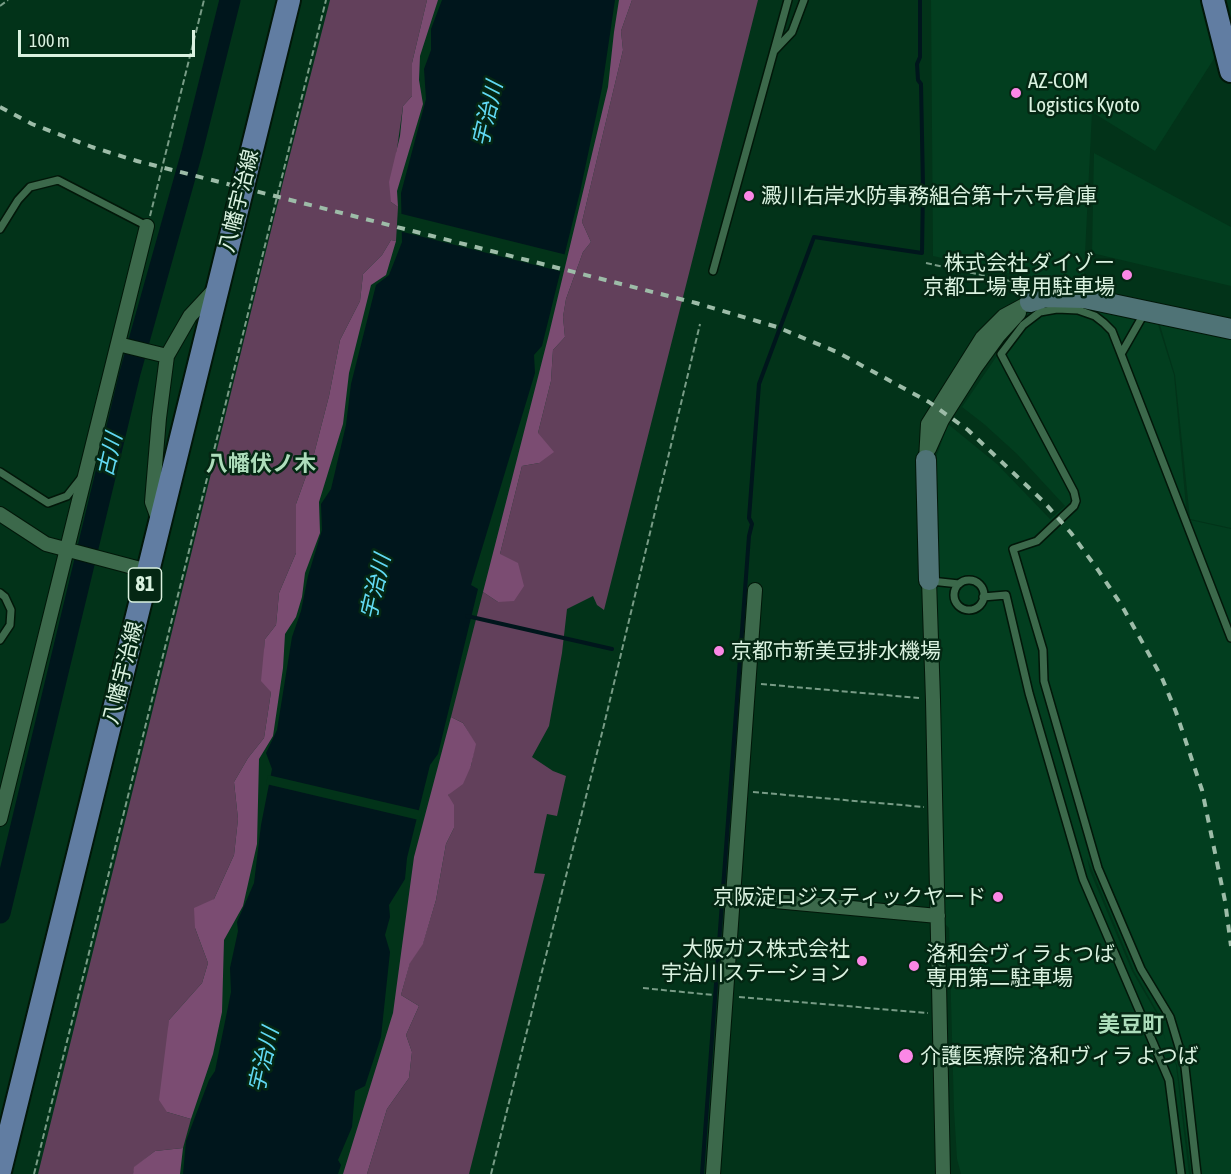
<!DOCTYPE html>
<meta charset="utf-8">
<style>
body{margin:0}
#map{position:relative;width:1231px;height:1174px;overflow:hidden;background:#023319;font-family:"Asap Condensed",sans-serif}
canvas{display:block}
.scale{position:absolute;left:18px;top:30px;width:177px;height:27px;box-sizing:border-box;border:3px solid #daf2e0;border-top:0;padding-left:8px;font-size:18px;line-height:21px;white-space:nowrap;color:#daf2e0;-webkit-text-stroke:4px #042713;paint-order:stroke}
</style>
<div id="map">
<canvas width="1231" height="1174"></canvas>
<div class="scale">100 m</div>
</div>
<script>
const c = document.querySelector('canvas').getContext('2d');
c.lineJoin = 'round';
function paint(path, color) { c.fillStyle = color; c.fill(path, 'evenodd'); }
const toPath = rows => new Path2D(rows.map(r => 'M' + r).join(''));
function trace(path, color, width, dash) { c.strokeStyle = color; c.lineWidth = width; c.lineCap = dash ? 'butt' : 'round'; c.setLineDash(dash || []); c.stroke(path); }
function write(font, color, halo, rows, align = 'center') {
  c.font = font + ' "Asap Condensed","Noto Sans JP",sans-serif'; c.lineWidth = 5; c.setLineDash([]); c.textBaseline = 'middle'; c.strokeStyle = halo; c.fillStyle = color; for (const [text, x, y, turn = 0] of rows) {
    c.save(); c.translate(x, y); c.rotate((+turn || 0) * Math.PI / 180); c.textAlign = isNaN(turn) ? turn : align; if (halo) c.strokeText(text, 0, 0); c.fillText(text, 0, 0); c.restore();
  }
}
paint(toPath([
 [931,0,1205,0,1217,54,1155,151,1092,112,1083,295,1038,292,1029,278,933,256],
 [1094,153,1231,227,1231,286,1092,253],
 [1066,304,1157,321,1174,375,1187,518,1190,520,1231,529,1231,1174,1191,1174,1177,1065,1167,1048,1176,1065,1189,1174,961,1174,957,1159,954,1110,949,928,944,923,932,469,948,424,997,464,1050,519,1065,506,1017,454,984,424,962,407,1018,325,1028,316,1039,310,1051,306],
 [1087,858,1134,971,1158,1013,1166,1042,1157,1014,1132,971,1090,871],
 [1159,322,1231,337,1231,528,1190,519,1175,375]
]), '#023e1f');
paint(toPath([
 [330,0,427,0,412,63,412,96,403,106,396,156,391,202,398,207,396,241,391,240,382,255,363,274,360,301,340,340,329,396,314,454,296,504,296,553,279,593,276,625,265,639,264,658,271,692,264,738,248,758,234,782,238,819,234,855,214,899,195,928,208,963,202,983,169,1020,167,1112,191,1119,183,1148,155,1151,135,1167,133,1174,38,1174,285,174],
 [632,0,758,0,604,610,597,605,593,596,567,609,562,653,549,726,532,757,553,771,566,776,557,816,547,814,534,873,545,874,469,1174,367,1174,387,1109,409,1078,412,1052,406,1035,419,1006,401,995,410,962,423,943,436,900,446,844,454,828,448,795,471,766,475,744,463,723,451,717,483,592,498,602,500,554,522,466,539,463,538,433,551,381,553,350,565,337,563,317,566,299,583,252,591,242,582,222,623,50,621,31]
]), '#62405b');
paint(toPath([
 [427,0,438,0,420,56,419,80,423,104,397,191,398,207,391,202,389,182,400,136,403,106,412,96,412,63],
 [619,0,632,0,621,31,623,50,582,222,591,242,583,252,566,299,563,317,565,337,553,350,551,381,538,433,554,452,539,463,522,466,500,554,518,563,524,586,514,601,498,602,483,592,549,334,608,87,614,32],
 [391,240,396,241,386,275,371,285,349,373,343,424,319,502,320,533,305,573,302,597,296,617,285,634,283,668,273,736,259,759,257,844,243,906,224,940,222,1012,213,1054,191,1119,167,1112,159,1100,169,1020,202,983,208,963,195,928,194,908,214,899,234,855,238,819,234,782,248,758,264,738,271,692,261,681,265,639,276,625,279,593,296,553,296,504,314,454,329,396,340,340,360,301,363,274,382,255],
 [451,717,463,723,476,744,471,766,463,784,448,795,454,805,454,828,446,844,436,900,423,944,410,963,401,995,419,1006,406,1035,412,1052,409,1078,387,1109,367,1174,343,1174,393,1013,414,857],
 [183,1148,180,1174,133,1174,134,1167,155,1151]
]), '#7b4c72');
paint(toPath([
 [442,0,615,0,602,88,580,192,542,346,534,355,535,373,471,585,478,589,438,754,430,765,407,858,405,879,389,905,390,917,385,935,390,952,381,1037,365,1086,355,1091,352,1127,338,1160,341,1165,338,1174,183,1174,186,1141,209,1080,215,1071,231,992,230,968,238,931,237,922,254,883,261,825,272,769,266,753,277,730,292,637,301,611,308,576,322,530,321,504,331,489,346,425,351,384,376,285,389,275,402,242,401,193,426,99,424,69,431,50,431,29]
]), '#00161c');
paint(toPath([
 [398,213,567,255,563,272,399,231],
 [268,775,422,811,419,820,266,784]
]), '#023319');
trace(toPath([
 [467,616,612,649],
 [702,1174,749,536,752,524,749,518,759,384,814,237,922,253,923,187,921,84,918,80,917,64,920,57,920,0]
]), '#00161c', 4);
trace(toPath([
 [0,913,130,373,192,152,230,0]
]), '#00161c', 21);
const lane = toPath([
 [774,51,792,32,804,0],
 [0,229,18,200,30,187,58,180,147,226],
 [713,271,788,0],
 [1141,319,1121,354,1231,638],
 [1121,354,1112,331,1104,323,1095,316,1078,310,1057,309,1040,312,1023,325,1001,354,1074,492,1076,501,1074,506,1037,541,1013,549,1043,650,1044,681,1098,868,1141,969,1170,1017,1185,1067,1197,1174],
 [0,472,48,503,67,496,82,477],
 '954 595a15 15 0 1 1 30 0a15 15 0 1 1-30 0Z',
 [931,581,959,584],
 [0,593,5,597,11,610,10,625,0,640],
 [983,597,1006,595,1029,693,1083,879,1169,1080,1181,1174]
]);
const street = toPath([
 [118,344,167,356],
 [929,449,942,420,975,368,999,335,1019,313],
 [926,460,928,424,982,338,1004,316,1030,302],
 [0,514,46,544,148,571],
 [159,521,152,502,159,418,167,356,190,316,215,289],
 [929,580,933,700,943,1174],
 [0,819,147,226],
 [734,891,764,900,938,916],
 [713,1174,755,590]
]);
const secondary = toPath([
 [1030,302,1045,297,1084,298,1231,329],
 [926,460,929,580]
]);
const primary = toPath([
 [1213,0,1231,71],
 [0,1171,289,0]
]);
trace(lane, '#021709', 10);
trace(street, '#021709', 16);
trace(secondary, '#021709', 22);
trace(primary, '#021709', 26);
trace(toPath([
 [0,6,8,0],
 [150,216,204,0],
 [926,263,1028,285],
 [761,684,919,698],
 [753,792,924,807],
 [643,988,713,995],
 [739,997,928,1013],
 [34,1174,326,0],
 [491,1174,604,725,700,324]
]), '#789c86', 2, [6, 3]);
trace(lane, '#3c694b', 7);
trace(street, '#3c694b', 14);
trace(secondary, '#4f7376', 20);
trace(primary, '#617da2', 22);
trace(toPath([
 [0,107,32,124,92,147,137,161,696,303,777,327,837,352,929,402,968,430,1044,502,1071,533,1098,570,1122,606,1145,647,1162,678,1176,712,1202,790,1225,901,1231,946]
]), '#9dbca8', 4, [8, 8]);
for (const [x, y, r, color] of [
 [1016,93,6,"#fb87e6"],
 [749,196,6,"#fb87e6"],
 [1127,275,6,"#fb87e6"],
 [719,651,6,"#fb87e6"],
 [998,897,6,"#fb87e6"],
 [862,961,6,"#fb87e6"],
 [914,966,6,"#fb87e6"],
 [906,1056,8,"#fb87e6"]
]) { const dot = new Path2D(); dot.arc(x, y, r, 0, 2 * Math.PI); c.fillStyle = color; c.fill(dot); trace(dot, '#042713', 2); }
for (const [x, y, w] of [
 [145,585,33]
]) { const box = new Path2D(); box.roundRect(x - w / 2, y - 17, w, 34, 4.5); c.fillStyle = '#042713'; c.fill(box); trace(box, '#daf2e0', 1.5); }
write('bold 20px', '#daf2e0', null, [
 ["81",145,585]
]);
write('21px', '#daf2e0', '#042713', [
 ["AZ-COM",1028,81],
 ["Logistics Kyoto",1028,105],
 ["澱川右岸水防事務組合第十六号倉庫",761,196],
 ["株式会社 ダイゾー",1115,263,"right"],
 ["京都工場 専用駐車場",1115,287,"right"],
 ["京都市新美豆排水機場",731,651],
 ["京阪淀ロジスティックヤード",986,897,"right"],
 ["大阪ガス株式会社",850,949,"right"],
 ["宇治川ステーション",850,973,"right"],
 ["洛和会ヴィラよつば",926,954],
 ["専用第二駐車場",926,978],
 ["介護医療院 洛和ヴィラ よつば",920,1056]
], 'left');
write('21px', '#daf2e0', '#042713', [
 ["八幡宇治線",239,201,-76],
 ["八幡宇治線",123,673,-76]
]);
write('italic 22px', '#61d9f3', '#042713', [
 ["宇治川",488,114,-77],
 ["古川",110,455,-77],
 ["宇治川",376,587,-77],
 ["宇治川",264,1060,-77]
]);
write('bold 22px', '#adddbb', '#042713', [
 ["八幡伏ノ木",261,464],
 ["美豆町",1131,1025]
]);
</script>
